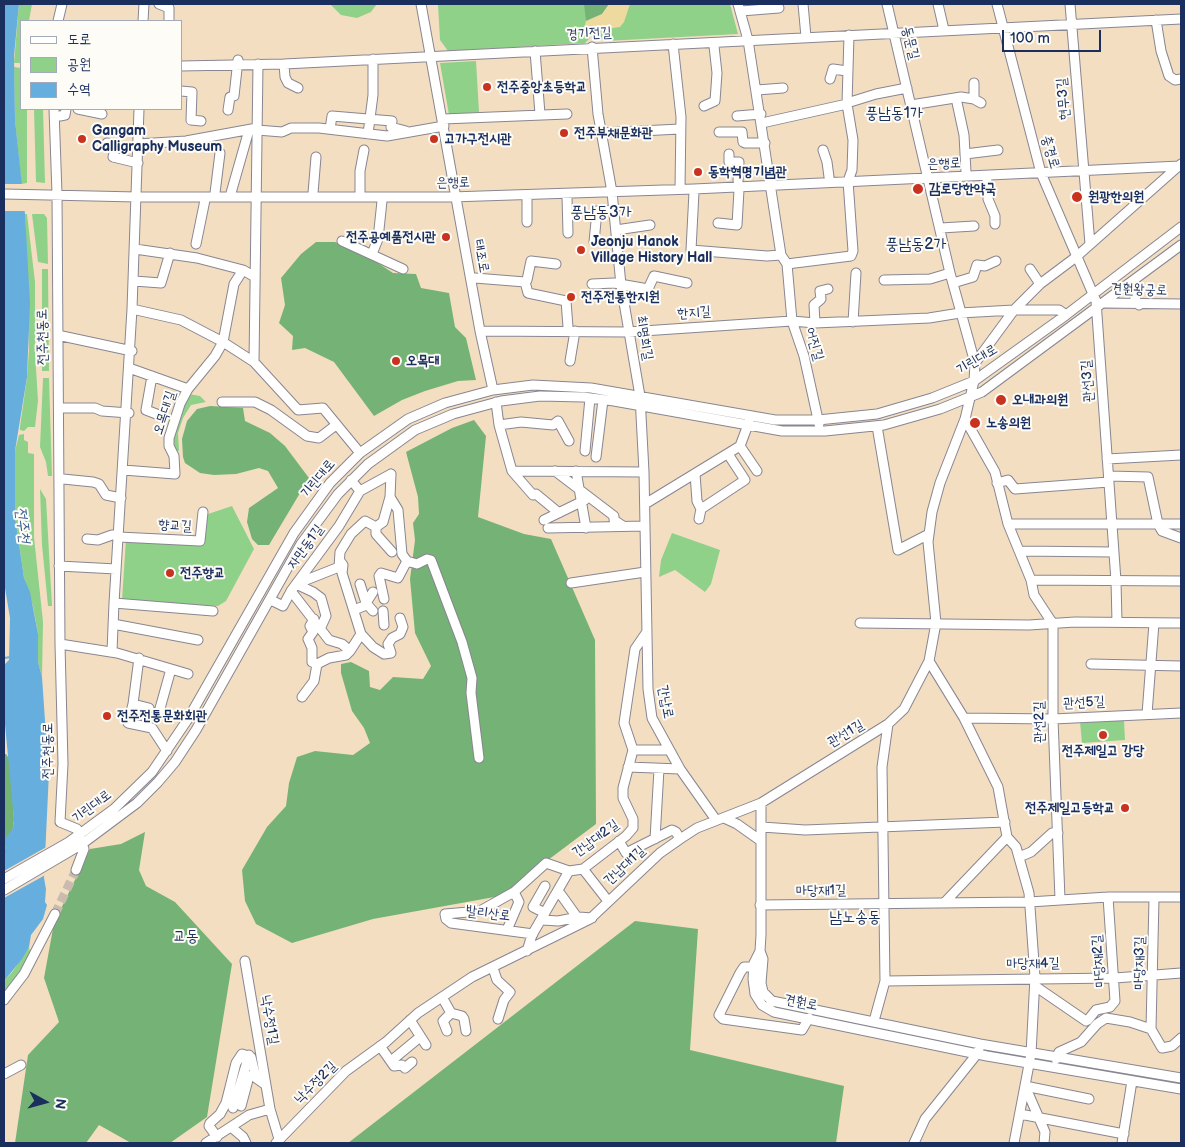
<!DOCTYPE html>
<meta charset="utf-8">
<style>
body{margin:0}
#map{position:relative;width:1185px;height:1147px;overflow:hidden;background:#f4dec2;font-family:"Balsamiq Sans","Poor Story",sans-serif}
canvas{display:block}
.frame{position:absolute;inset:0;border:5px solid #1b2f5e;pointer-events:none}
.legend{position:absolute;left:20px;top:20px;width:162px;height:90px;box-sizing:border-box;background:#fdfcf7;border:1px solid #a3aaba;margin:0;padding:6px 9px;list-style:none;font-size:15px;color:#1b2f5e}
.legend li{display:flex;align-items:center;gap:10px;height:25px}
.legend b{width:25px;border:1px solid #a3aaba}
.north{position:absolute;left:20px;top:1077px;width:50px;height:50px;-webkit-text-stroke:4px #fdfcf7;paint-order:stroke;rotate:97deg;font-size:14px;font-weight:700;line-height:20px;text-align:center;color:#1b2f5e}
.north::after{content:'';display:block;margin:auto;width:18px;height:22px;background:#1b2f5e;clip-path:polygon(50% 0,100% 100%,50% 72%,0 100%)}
.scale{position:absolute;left:1002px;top:30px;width:99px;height:22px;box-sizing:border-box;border:2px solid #1b2f5e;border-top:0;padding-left:6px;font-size:15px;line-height:18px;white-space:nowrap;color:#1b2f5e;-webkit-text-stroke:4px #fdfcf7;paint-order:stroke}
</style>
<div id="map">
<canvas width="1185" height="1147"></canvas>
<div class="frame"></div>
<ul class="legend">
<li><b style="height:6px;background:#fff"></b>도로</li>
<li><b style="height:14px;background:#90d189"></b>공원</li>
<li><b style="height:14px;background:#66aedd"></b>수역</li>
</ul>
<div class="north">N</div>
<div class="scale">100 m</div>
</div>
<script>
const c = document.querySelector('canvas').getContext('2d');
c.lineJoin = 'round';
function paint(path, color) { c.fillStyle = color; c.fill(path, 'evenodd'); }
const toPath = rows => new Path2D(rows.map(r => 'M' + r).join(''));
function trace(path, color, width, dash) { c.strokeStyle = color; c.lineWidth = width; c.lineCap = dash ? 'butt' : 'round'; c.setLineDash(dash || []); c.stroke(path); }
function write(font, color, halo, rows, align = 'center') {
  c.font = font + ' "Balsamiq Sans","Poor Story",sans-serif'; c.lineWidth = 4; c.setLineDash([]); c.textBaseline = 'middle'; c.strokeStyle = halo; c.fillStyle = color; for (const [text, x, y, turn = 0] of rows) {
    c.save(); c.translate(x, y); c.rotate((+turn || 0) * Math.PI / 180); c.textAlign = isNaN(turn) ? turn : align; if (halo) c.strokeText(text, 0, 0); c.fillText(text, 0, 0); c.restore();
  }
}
paint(toPath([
 [19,4,32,4,29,21,21,21,21,63,14,63],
 [330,4,377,4,371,12,357,18,341,15],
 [438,4,730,4,738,34,605,41,599,38,590,38,585,43,448,51,440,40],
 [476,61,479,112,449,115,440,63],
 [14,67,21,68,21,109,27,109,27,183,21,184,21,181,15,120],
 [34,109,43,109,45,183,36,182],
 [25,214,27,214,35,282,35,352,38,401,35,427,28,427,24,431,20,430,20,427,27,377,29,350],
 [32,214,44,214,47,218,48,264,38,262],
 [42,269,48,269,49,371,42,371],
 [43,378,49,378,52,476,48,476,46,462,40,447],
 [189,394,200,396,206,402,191,405,183,418,178,433,179,451,175,450,173,437,180,410],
 [24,434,24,440,28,442,28,453,34,454,34,537,43,622,42,677,38,662,38,634,33,606,24,578,15,517,15,451,19,435],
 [40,489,46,499,52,606,48,606,42,545],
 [232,506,254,549,226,601,218,606,122,600,126,539,204,545,205,515],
 [672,533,720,550,711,584,705,592,675,570,659,577,661,560],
 [1124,720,1125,740,1082,743,1080,722],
 [29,947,31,955,11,988,4,993,4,981,13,971]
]), '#90d189');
paint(toPath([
 [584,4,609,4,602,14,586,21],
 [316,242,335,242,366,255,393,273,416,274,421,288,449,293,455,327,466,338,476,380,458,381,425,391,402,400,374,416,334,362,305,348,292,350,293,336,279,323,285,305,281,278,301,254],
 [210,406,243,408,245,421,270,433,285,446,309,478,269,545,258,545,252,539,247,522,249,508,278,488,268,471,259,468,236,474,214,475,200,473,185,463,183,457,182,439,187,421,197,409],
 [474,420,486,436,478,517,524,534,551,539,595,640,596,824,500,896,373,919,292,943,256,924,245,901,242,870,267,827,286,806,289,783,297,757,315,751,353,755,370,743,364,728,352,711,341,673,341,664,351,662,369,671,370,687,380,690,393,677,423,679,431,666,415,633,410,579,415,540,413,523,419,514,418,497,406,452,452,428],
 [4,754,6,754,10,760,14,819,13,828,4,845,6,849,6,866,4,868],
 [145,832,139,870,146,886,175,902,232,964,207,1117,170,1143,131,1143,99,1125,86,1143,15,1143,28,1055,59,1022,44,978,54,923,90,849,121,844],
 [635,921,698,929,690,1050,844,1086,836,1143,348,1143]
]), '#74b375');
paint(toPath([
 [609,4,630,4,624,22,620,27,599,30,599,38,590,38,589,34,583,32,586,21,602,14]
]), '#eeda9e');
paint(toPath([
 [4,4,19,4,14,56,15,120,25,214,30,303,27,377,15,451,15,517,24,578,30,592,38,634,38,662,42,677,47,750,50,751,44,878,46,889,45,902,47,905,43,919,31,935,29,947,22,959,4,981,4,875,6,849,4,845,5,839,13,828,14,819,4,714,4,665,9,660,10,618,4,582]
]), '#66aedd');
paint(toPath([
 [4,184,24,184,27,211,4,211],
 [50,845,47,874,4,898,4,871]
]), '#f4dec2');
trace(toPath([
 [4,658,11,657]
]), '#66aedd', 2);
trace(toPath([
 [55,914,76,870]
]), '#c9bbae', 9, [9, 4.5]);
const minor = toPath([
 [159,4,169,8,169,21],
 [421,4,480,331,493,390],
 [738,4,748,40,781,255,787,264,792,321,804,356,819,424],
 [803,4,806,37],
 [887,4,950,273,975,363],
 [938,4,944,30],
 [997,4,1041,173,1096,301,1116,581,1117,622],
 [1070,4,1090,244],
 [741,11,779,8],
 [1156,20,1161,51,1169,76,1175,80,1181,79],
 [58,21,62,4],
 [143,21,144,4],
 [673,44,681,117,680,189],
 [592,47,598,114,612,192,621,285,640,396,644,472,648,689,652,718,680,769,716,820],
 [535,51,540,114],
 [284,64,285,77,288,83,298,88],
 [181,66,284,64,1181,19],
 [830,79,833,69,847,71],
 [757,90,783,88],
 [181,91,192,92,191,120,201,121],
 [956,98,964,135,966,172],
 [974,99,974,83],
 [847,103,876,94,907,88],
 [911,105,961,97,974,99,981,103],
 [704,106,715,101,717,73,714,46],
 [54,109,57,194,60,644,63,764,60,822,77,829,82,844,84,849,76,870],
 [78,109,102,114],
 [139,109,132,309,114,603,213,611],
 [228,110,230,97,234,96,238,60],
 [60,116,65,115,66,109],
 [737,116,761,114],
 [443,119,567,114],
 [762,123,847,104],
 [330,129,332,116,392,121,391,127,406,131],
 [257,130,282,132,291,128,319,128,387,136,444,126],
 [719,132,742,132,743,142,745,143,765,143],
 [601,133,680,129],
 [368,134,373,95,373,59],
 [107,143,116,145,113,157,138,163],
 [138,144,186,141,257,128],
 [823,150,827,162,829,177],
 [729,154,729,162,739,162,738,181],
 [965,154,998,150],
 [987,181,988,199,995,216,995,224],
 [694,192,691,250,767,256,781,255],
 [215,193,220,153],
 [231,193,249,130],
 [313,193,316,157],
 [360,193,360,171,364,150],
 [4,194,137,197,451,197,694,189,1180,166],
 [567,197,568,233],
 [527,198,527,222],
 [718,223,737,225,739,190],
 [941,228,974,226],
 [616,230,650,225],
 [342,241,403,269],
 [594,242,597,211,614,210],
 [196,244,205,200],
 [135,249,197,258,243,270,255,277],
 [372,254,378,239,382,201],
 [787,264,851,256,853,251,848,181,852,170,853,140,847,104,849,35],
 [1030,269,1040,284],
 [475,278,525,282,528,293,566,301,568,327],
 [884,280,930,279,950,273],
 [134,281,161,283,170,253],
 [525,282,527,280,531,261,556,264],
 [1133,282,1135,284,1135,299,1139,305],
 [953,283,973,277,977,265,985,266,996,261],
 [592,284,614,283,648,289,654,276,687,283],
 [1104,303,1181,304],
 [132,309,181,320,223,342,254,362,298,410,323,408,360,453],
 [853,322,856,273],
 [815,323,814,305,821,299,820,291,828,289],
 [480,331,628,332,792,321,815,323,929,318,960,313,1014,310,1059,310,1066,315],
 [62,336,132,351],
 [570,361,575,331],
 [254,362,258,64],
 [129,368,188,389],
 [152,376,146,410,159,415],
 [222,402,255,402,271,410,307,436,319,438,336,425],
 [496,402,499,425,512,471,533,495,536,494,559,513],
 [63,408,95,408,102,411,129,413],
 [965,419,995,472,1008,524,1031,580,1034,595,1053,624,1053,719,1060,899],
 [499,425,521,422,553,425,558,421,569,441],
 [877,426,898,550,929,534],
 [740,446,757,471],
 [585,451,590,398],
 [596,457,603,400],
 [1107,459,1181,455],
 [123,470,175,474,174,456,169,446,169,438,180,404,188,389,215,356,223,342,234,284,243,270],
 [512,471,644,472],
 [555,471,614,516,614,520,623,526],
 [576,471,586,528],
 [695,474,697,501,701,509,745,480,728,454],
 [1109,476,1148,477,1158,524,1162,531,1181,538],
 [63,479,93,482,99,484,106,495,121,498],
 [997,483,1008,480,1015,489,1109,482],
 [360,491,391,474],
 [390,497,398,510,402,554,407,561],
 [645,504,740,446,749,422],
 [699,519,701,509],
 [544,520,585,500],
 [1008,524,1181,524],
 [376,527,383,522,390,497,391,474],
 [376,527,376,534,392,552],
 [548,528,645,526],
 [119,537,200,541,203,512],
 [87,539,98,540,112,535,119,535],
 [1019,551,1114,552],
 [340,561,343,565,342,573,361,634,373,647,384,654,391,653,388,644,392,638,400,634,403,627,400,618],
 [407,561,417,564,427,559,431,560,462,642,472,678,471,693,479,758],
 [59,566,116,569],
 [1031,580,1181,581],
 [571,583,645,572],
 [296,584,339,567,340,552,351,534,365,521,376,527],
 [296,584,313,592,321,598,326,616,320,629],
 [360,584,366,603,373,611],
 [291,591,329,640,342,644,350,651,361,634],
 [384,599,379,576,381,573,398,578,407,561],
 [271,600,283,606,291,591,339,526,360,491,351,480],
 [354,610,364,606,373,592],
 [383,611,384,625],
 [314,619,310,626,313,632,308,639,312,648,312,662,317,664],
 [860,623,1029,625,1075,622,1181,623],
 [113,624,198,640],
 [60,644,117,653,188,674],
 [112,651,114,603],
 [139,658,133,704,128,723,152,728,167,751],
 [929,661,964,718,998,787,1007,837,1016,847,1029,893,1035,977,1031,1054,1014,1143],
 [1091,664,1181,666],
 [302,697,314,681,317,664,329,658,346,655,350,651],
 [133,704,149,708],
 [159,712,171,669],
 [1147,714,1154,623],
 [964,718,1053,719,1181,713],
 [633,750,669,750],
 [628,767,680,769],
 [761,803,761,935,760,951,754,963,753,979,755,994,762,1005,774,1012,987,1056,1181,1089],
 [724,818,737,824,761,841],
 [762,827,805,830,1005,822],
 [655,839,659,769],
 [619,841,626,853,672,830,676,832,680,839],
 [1019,857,1031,852,1052,833,1058,833],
 [583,869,608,901],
 [4,879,69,842,114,809,152,772,188,719,294,533,330,483,360,453,408,419,445,403,493,390,533,385,591,388,775,420,818,420,877,414,932,398,974,381,1066,315,1181,227],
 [545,886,533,907,545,913],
 [4,890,82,844,137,803,158,782,175,762,196,730,301,544,338,494,368,464,415,430,453,414,501,401,540,396,583,397,614,401,782,431,825,431,884,425,940,409,982,392,1181,245],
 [559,892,577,917],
 [1154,898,1151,1029,1162,1048,1172,1046,1181,1038],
 [944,903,1007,837],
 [760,905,1029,902,1108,897,1181,897],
 [543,920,558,921,579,917,592,918],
 [507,930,519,902,514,892],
 [533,934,451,923,446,919,445,914,480,911,514,892,546,863,569,871,583,869,626,836,633,828,633,819,623,798,623,788,633,750,624,723,635,649,646,633],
 [527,951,532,935,569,871],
 [760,951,763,959,761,983,763,992,772,1001,980,1044,1181,1078],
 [245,961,270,1109,279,1139],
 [754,967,744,967,740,973,719,1015,723,1019,802,1030,809,1018],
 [493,968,497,980,510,992,504,1000,498,1019],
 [885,981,1115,978,1181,973],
 [1035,986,1086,1021,1088,1020,1096,1010,1110,1007,1115,1001,1108,897],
 [442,997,451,1013,462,1016,464,1019,466,1031],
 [4,1000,24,974,55,914],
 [410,1020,426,1045],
 [874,1021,885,981,882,767,888,724],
 [447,1031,443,1021,451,1013],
 [380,1046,394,1066,402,1065,405,1068,412,1062],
 [1056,1059,1059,1052,1081,1042,1097,1024,1106,1018,1130,1022,1151,1029],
 [391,1061,420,1037],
 [4,1074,21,1065],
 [1025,1086,1089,1099],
 [1025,1086,1045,1132,1044,1143],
 [241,1106,249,1076,255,1074],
 [233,1108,249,1055],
 [1020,1114,1124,1134],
 [231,1127,243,1137,246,1143],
 [217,1137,209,1126,210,1123,220,1114,226,1103,236,1063,242,1054,251,1057,256,1078,266,1085],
 [206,1143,249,1115,270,1109],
 [276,1143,346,1071,386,1042,418,1013,472,977,590,919,660,853,680,839,697,828,761,803,888,724,904,709,929,661,936,623,928,542,932,512,940,483,965,419,974,381,975,363,1014,310,1040,284,1076,257,1181,164],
 [914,1143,925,1119,977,1054,979,1049],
 [1122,1143,1132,1081]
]);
trace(minor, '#888690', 11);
trace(minor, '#fff', 9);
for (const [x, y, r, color] of [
 [487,87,5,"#c8321e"],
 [564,133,5,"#c8321e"],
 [82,139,5,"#c8321e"],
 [434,139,5,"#c8321e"],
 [698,172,5,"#c8321e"],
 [918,189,6,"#c8321e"],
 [1077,197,6,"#c8321e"],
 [446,237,5,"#c8321e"],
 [581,250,5,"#c8321e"],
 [571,297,5,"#c8321e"],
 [396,361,5,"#c8321e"],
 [1001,400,6,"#c8321e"],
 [975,423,6,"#c8321e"],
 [170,573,5,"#c8321e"],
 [107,716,5,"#c8321e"],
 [1103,735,5,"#c8321e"],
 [1125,808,5,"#c8321e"]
]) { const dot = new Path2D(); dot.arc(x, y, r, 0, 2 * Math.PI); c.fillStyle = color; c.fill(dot); trace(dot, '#fdfcf7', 2); }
write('14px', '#1b2f5e', '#fdfcf7', [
 ["경기전길",589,34,-3],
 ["동문길",910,43,76],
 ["현무3길",1064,99,-95],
 ["충경로",1050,152,74],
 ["은행로",944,164,-2],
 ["은행로",453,183,-1],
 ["태조로",481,256,80],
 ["견훤왕궁로",1139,290,2],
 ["한지길",694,313,-4],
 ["전주천동로",43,337,-91],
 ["최명희길",644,338,80],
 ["어진길",814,344,74],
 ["기린대로",977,360,-31],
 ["관선3길",1088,381,-94],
 ["오목대길",165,413,-72],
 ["기린대로",318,479,-50],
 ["향교길",175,526,3],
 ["자만동1길",306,547,-54],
 ["간납로",665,702,79],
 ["관선5길",1084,703,-3],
 ["관선2길",1040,722,-91],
 ["관선1길",846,734,-31],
 ["전주천동로",48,751,-90],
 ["기린대로",92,807,-37],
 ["간납대2길",596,839,-36],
 ["간납대1길",625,866,-43],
 ["마당재1길",821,891,-1],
 ["발리산로",488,914,7],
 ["마당재2길",1099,961,-94],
 ["마당재3길",1140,963,-89],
 ["마당재4길",1033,964,-1],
 ["견훤로",801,1003,11],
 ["낙수정1길",269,1020,80],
 ["낙수정2길",316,1083,-45]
]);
write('bold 14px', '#1b2f5e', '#fdfcf7', [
 ["전주중앙초등학교",497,87],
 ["Gangam",92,131],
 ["Calligraphy Museum",92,147],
 ["전주부채문화관",574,133],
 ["고가구전시관",444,139],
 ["동학혁명기념관",708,172],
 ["감로당한약국",929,189],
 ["원광한의원",1088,197],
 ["전주공예품전시관",436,237,"right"],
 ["Jeonju Hanok",591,242],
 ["Village History Hall",591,258],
 ["전주전통한지원",581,297],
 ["오목대",406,361],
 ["오내과의원",1012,400],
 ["노송의원",986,423],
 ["전주향교",180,573],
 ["전주전통문화회관",117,716],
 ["전주제일고 강당",1103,751,"center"],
 ["전주제일고등학교",1115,808,"right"]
], 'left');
write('italic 15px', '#355b8a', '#fdfcf7', [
 ["전주천",22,525,83]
]);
write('16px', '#1b2f5e', '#fdfcf7', [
 ["풍남동1가",894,114],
 ["풍남동3가",601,213],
 ["풍남동2가",916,245],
 ["남노송동",855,918],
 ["교동",186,937]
]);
</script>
